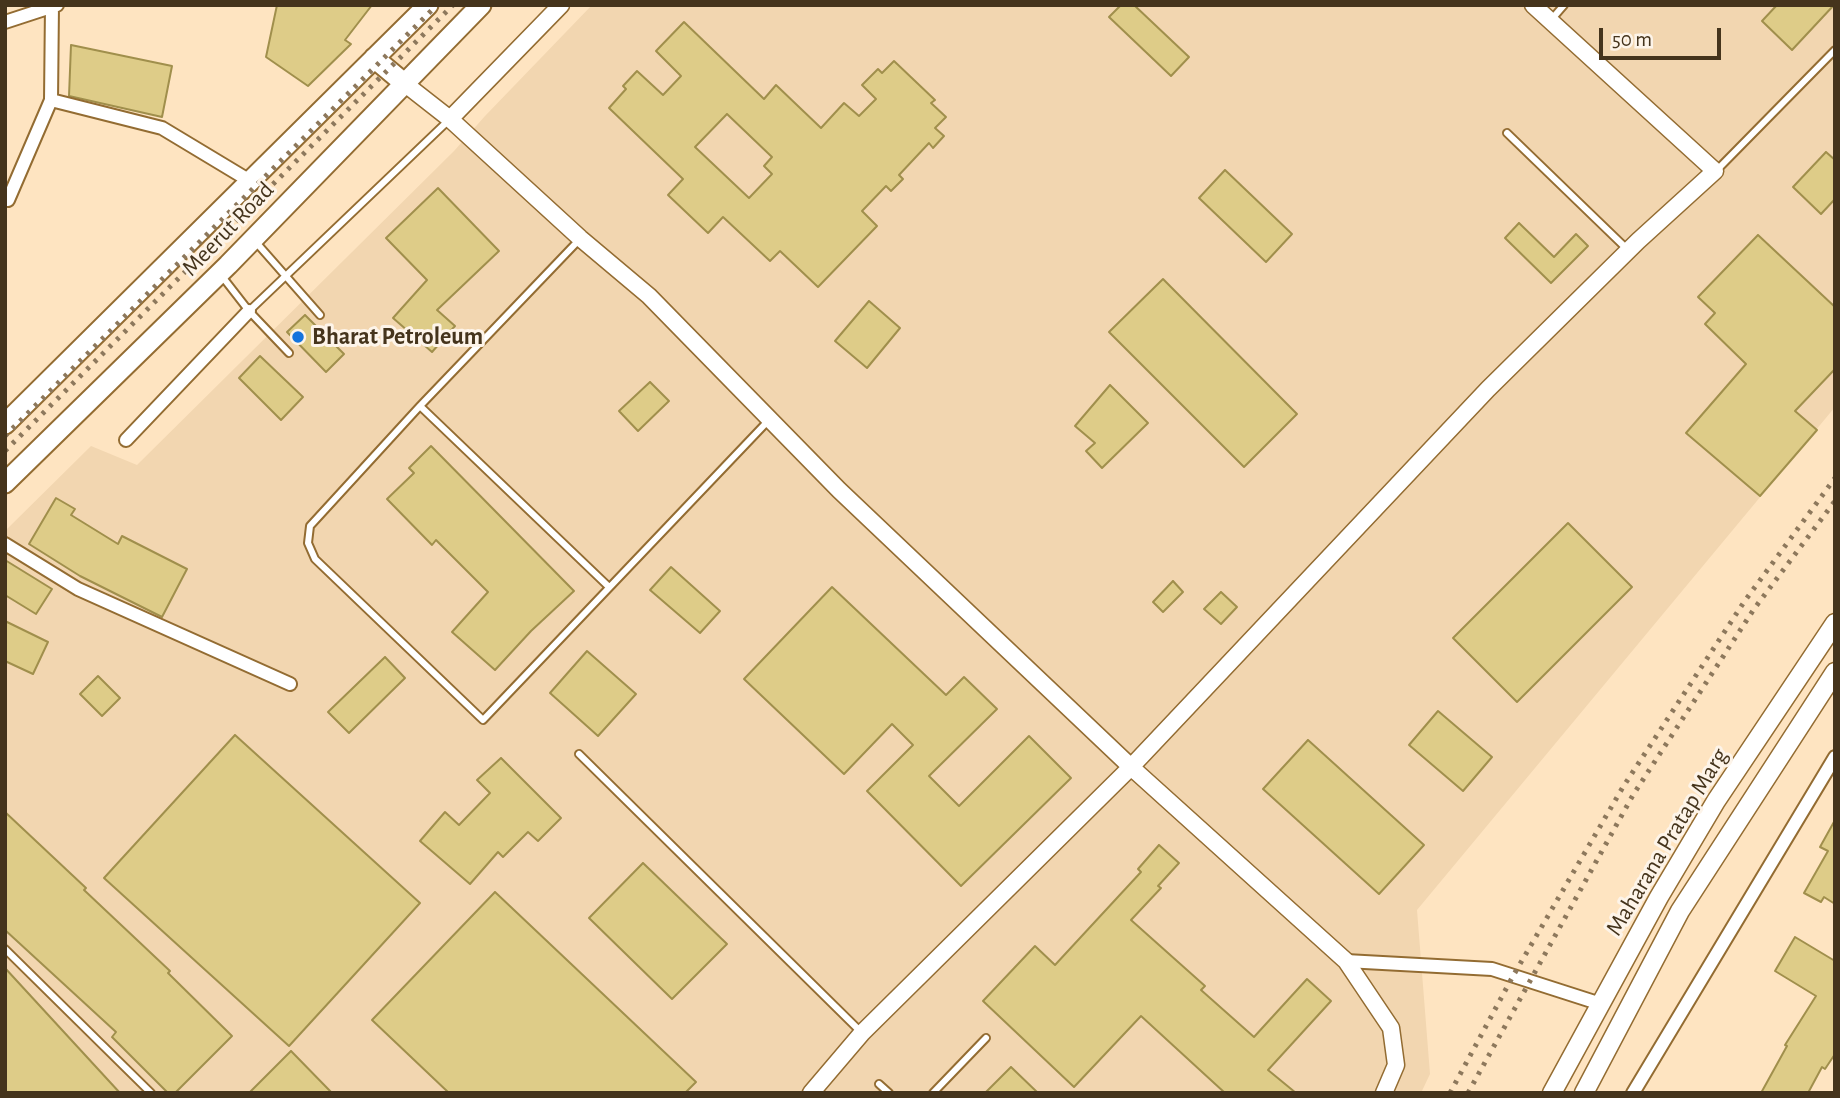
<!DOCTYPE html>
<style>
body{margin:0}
#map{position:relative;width:1840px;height:1098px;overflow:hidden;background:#fee4c1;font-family:"Alegreya Sans",sans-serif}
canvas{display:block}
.frame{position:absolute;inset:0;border:7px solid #45341c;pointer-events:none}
.scale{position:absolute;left:1599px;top:28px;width:122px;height:32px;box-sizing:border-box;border:4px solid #45341c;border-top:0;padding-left:9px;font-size:21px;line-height:24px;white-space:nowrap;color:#45341c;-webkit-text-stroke:5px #fdf4e9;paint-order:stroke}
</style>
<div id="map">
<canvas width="1840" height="1098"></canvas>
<div class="frame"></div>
<div class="scale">50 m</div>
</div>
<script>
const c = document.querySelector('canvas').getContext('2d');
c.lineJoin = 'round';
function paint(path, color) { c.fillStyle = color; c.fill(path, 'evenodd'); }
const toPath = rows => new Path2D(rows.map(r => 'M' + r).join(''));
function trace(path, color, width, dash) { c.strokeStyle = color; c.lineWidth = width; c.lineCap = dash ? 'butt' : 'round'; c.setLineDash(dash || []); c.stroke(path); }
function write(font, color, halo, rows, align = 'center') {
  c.font = font + ' "Alegreya Sans",sans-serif'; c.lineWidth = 6; c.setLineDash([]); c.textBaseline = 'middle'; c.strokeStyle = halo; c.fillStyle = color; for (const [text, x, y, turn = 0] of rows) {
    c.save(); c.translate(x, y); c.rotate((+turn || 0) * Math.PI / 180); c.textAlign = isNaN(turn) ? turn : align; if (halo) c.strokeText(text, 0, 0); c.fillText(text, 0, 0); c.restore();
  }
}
paint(toPath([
 [592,5,1835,5,1835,407,1417,910,1430,1074,1421,1093,5,1093,5,531,91,446,137,465,454,151,485,116]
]), '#f2d6b0');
const building = toPath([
 [277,5,372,5,345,40,351,44,308,86,266,57,277,5],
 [1121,5,1134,5,1189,57,1171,76,1109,17,1121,5],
 [1777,5,1834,5,1792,50,1762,21,1777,5],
 [684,22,764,99,776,85,821,128,844,103,859,116,876,99,862,85,878,69,882,73,894,61,935,100,931,103,946,117,935,128,944,136,933,148,929,143,899,175,903,179,891,191,886,186,862,211,877,226,818,287,780,251,770,261,723,217,708,233,668,195,683,179,609,108,626,89,623,86,637,71,663,95,681,76,656,51,684,22],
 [727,114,772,157,764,166,772,174,749,198,695,147,727,114],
 [71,45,172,66,162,117,69,96,71,45],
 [1826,152,1835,160,1835,199,1821,214,1793,187,1826,152],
 [1225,170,1292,234,1266,262,1199,198,1225,170],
 [438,188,499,251,437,310,455,326,432,352,393,318,427,280,386,238,438,188],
 [1519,223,1554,257,1576,234,1588,246,1551,283,1505,238,1519,223],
 [1758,235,1835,307,1835,369,1795,411,1817,430,1760,496,1686,433,1746,364,1705,324,1715,313,1698,297,1758,235],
 [1163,279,1297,414,1244,467,1109,332,1163,279],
 [869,301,900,328,867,368,835,341,869,301],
 [305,315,344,354,326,372,287,332,305,315],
 [260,356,303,397,281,420,239,378,260,356],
 [650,382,669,401,638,431,619,411,650,382],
 [1110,385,1148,423,1102,468,1086,451,1095,443,1075,426,1110,385],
 [431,446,574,591,531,631,495,670,452,632,488,592,436,540,432,545,387,499,414,473,409,468,431,446],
 [56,498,75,509,71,515,118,544,122,536,187,569,162,617,80,576,29,544,56,498],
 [1568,523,1632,587,1517,702,1453,638,1568,523],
 [5,560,52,589,36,614,5,595,5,560],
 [671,567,720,611,700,633,650,590,671,567],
 [1173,581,1183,592,1163,612,1153,602,1173,581],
 [832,587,946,695,964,677,997,709,929,776,959,806,1029,736,1071,778,961,886,867,791,913,745,892,724,844,774,744,679,832,587],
 [1221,592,1237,607,1221,624,1204,609,1221,592],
 [5,621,48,642,33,674,5,661,5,621],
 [587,651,636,694,598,736,550,693,587,651],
 [385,657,405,678,349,733,328,712,385,657],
 [98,676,120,698,102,716,80,694,98,676],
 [1438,711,1492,757,1463,791,1409,745,1438,711],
 [235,735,420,903,289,1046,104,878,235,735],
 [1308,740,1424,845,1379,894,1263,789,1308,740],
 [501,758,561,818,538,841,528,832,503,857,498,852,470,884,420,841,445,812,459,825,490,793,477,780,501,758],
 [5,812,86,888,84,890,170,971,168,973,232,1036,175,1093,168,1093,112,1037,116,1032,5,930,5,812],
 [1835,820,1835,904,1824,897,1821,902,1804,893,1828,851,1820,847,1835,820],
 [1159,845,1179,863,1158,886,1161,888,1131,920,1205,986,1201,990,1254,1037,1307,979,1331,1001,1268,1070,1296,1093,1225,1093,1141,1016,1074,1087,983,1001,1035,946,1055,965,1141,872,1138,869,1159,845],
 [643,863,727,944,672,999,589,918,643,863],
 [495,892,696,1082,685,1093,449,1093,372,1020,495,892],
 [1795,937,1835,961,1835,1054,1825,1069,1822,1067,1808,1093,1761,1093,1787,1046,1785,1045,1816,996,1775,971,1795,937],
 [5,968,120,1093,5,1093,5,968],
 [291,1051,332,1093,249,1093,291,1051],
 [1011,1067,1038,1093,985,1093,1011,1067]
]);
paint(building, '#decc88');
trace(building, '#a08f4c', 2);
const service = toPath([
 [1551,20,1564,5],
 [1507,133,1627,249],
 [1716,171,1835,50],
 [254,240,320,315],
 [579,240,420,406,310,526,308,543,315,559,483,720,768,421],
 [221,275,249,311,289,353],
 [249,311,450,119],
 [420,406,609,587],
 [579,754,860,1031],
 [5,949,151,1093],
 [879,1084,889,1093],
 [933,1093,986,1038]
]);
const minor = toPath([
 [5,22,57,5],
 [51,100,162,128,250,181],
 [8,200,51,100,52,5],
 [126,440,249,311],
 [5,544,78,589,290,684],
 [1346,961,1492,969,1601,1004],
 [1633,1093,1835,757]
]);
const tertiary = toPath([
 [404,83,450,119,580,238,649,296,839,490,1131,767,1346,961,1391,1028,1396,1065,1384,1093],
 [450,119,561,5],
 [811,1093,862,1033,1131,767,1488,389,1638,241,1715,171,1533,5]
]);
const secondary = toPath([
 [1552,1093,1659,897,1716,801,1835,623],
 [1584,1093,1680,911,1835,672]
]);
const primary = toPath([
 [374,58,404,83],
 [5,424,428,5],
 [5,483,228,265,481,5]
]);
trace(service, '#936c32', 10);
trace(minor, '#936c32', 16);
trace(tertiary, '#936c32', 19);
trace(secondary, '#936c32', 21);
trace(primary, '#936c32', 23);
trace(service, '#fff', 6);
trace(minor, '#fff', 12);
trace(tertiary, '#fff', 16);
trace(secondary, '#fff', 18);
trace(primary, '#fff', 19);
trace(toPath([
 [5,436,437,5],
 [5,451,453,5],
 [1450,1093,1513,976,1623,787,1744,602,1835,478],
 [1468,1093,1633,795,1754,609,1835,501]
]), '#8d785c', 5, [3.5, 7]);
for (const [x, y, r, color] of [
 [298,337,7,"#1474dd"]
]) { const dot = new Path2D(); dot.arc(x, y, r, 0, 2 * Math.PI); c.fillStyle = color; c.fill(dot); trace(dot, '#fdf4e9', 2.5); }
write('24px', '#45341c', '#fdf4e9', [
 ["Meerut Road",228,229,-46],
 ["Maharana Pratap Marg",1667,842,-59]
]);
write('bold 24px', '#45341c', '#fdf4e9', [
 ["Bharat Petroleum",312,337]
], 'left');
</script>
